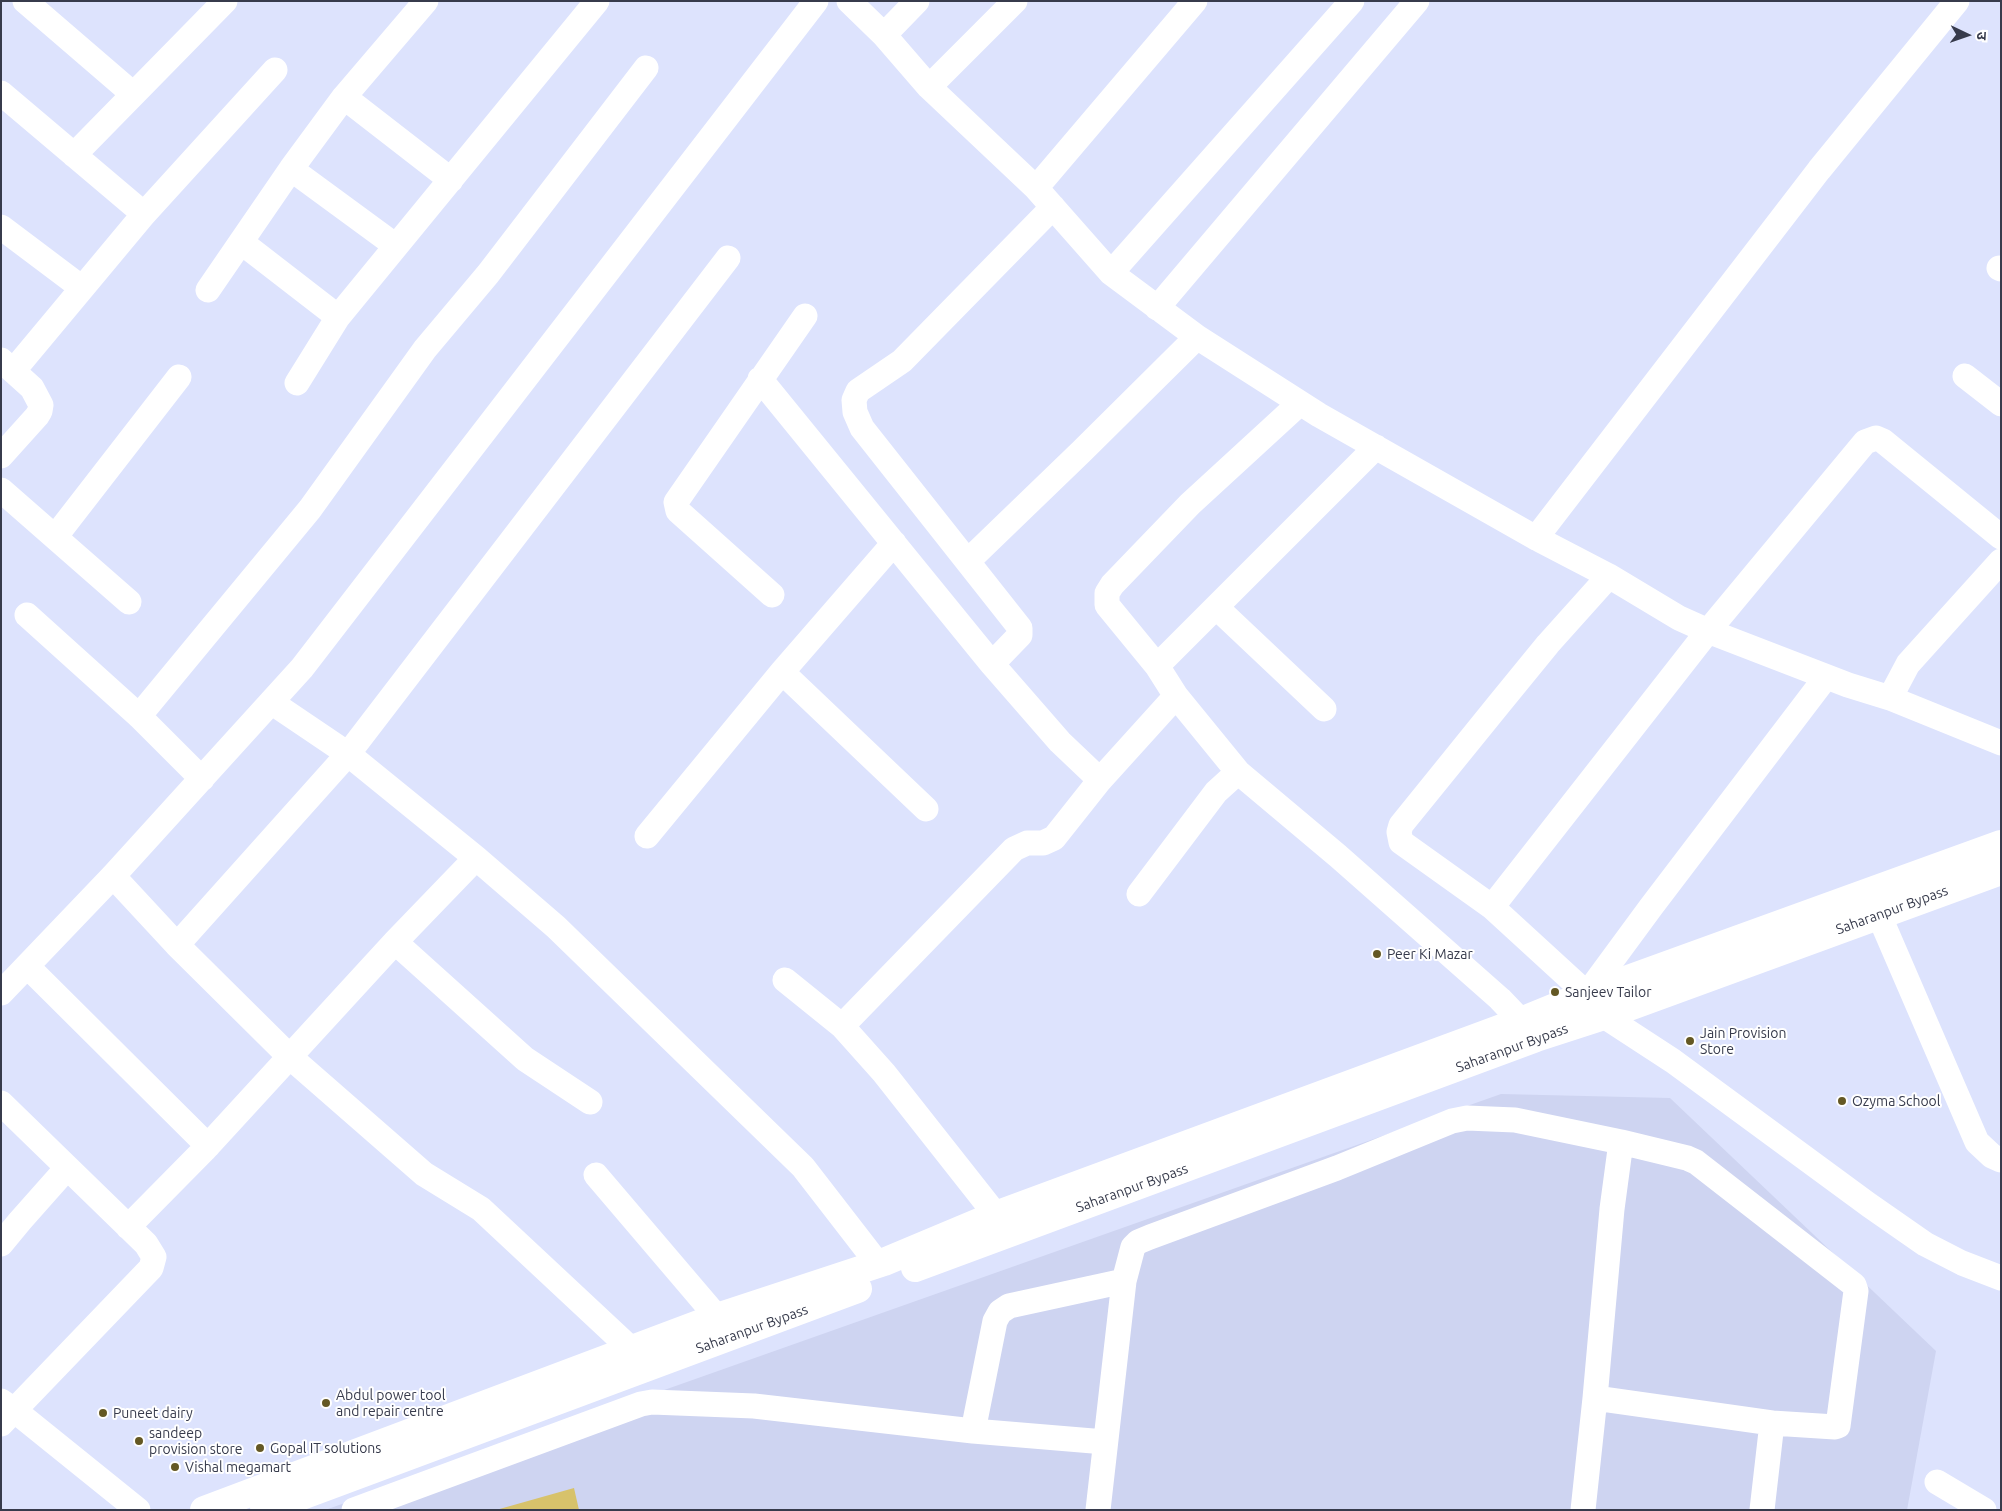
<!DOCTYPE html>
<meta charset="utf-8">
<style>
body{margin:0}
#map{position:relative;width:2002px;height:1511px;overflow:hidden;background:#dde3fd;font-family:Ubuntu,"Noto Sans Devanagari",sans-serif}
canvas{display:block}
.frame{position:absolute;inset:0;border:2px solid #373b4c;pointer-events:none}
.north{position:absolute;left:1942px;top:10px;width:50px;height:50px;-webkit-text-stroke:4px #fff;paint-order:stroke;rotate:93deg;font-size:14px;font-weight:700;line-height:20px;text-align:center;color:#373b4c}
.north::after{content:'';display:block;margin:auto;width:18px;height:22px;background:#373b4c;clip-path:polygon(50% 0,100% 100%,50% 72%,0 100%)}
</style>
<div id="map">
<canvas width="2002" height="1511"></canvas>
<div class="frame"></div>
<div class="north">उ</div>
</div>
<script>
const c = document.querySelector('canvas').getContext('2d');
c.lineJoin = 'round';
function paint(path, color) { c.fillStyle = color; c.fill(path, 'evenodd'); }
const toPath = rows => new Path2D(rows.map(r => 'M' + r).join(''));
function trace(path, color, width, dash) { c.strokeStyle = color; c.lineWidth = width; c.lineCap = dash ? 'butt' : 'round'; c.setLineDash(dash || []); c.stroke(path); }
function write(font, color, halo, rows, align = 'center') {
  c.font = font + ' Ubuntu,sans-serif'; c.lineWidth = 4; c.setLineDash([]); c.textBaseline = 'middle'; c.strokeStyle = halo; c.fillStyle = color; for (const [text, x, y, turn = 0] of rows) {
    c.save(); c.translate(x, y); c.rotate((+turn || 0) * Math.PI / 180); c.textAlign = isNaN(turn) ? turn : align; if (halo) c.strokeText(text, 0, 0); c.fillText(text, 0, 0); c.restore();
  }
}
paint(toPath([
 [1501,1094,1670,1098,1936,1351,1907,1510,325,1510]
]), '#ced4f1');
paint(toPath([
 [574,1488,579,1510,496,1510]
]), '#d7c26b');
trace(toPath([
 [25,1,133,94],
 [849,1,884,35,929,87,1036,188,1111,273,1197,337,1319,415,1536,538,1609,576,1679,618,1708,631,1848,685,1890,698,2001,743],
 [884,35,917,1],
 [929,87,1015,1],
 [1,93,144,214],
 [344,97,451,180],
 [74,155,225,1],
 [291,169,396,246],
 [1036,188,1195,1],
 [1,227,82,288],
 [241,242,338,317],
 [1999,268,2001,269],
 [1111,273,1352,1],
 [208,290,291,169,344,97,426,1],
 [1157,308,1417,1],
 [1,360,32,388,41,405,40,411,37,416,1,456],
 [14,370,144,214,275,70],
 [1965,376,2001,404],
 [760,379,992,664,1060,742,1100,780],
 [297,383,338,317,597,1],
 [1300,403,1190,504,1112,585,1107,593,1107,605,1157,666,1176,696,1238,772,1338,856,1500,999,1521,1021],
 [1,490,129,602],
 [55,537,179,377],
 [1536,538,1819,170,1957,1],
 [968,561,1082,451,1197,337],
 [1609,576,1548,644,1499,704,1401,825,1399,832,1401,842,1492,907,1587,994,1651,907,1826,677],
 [772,595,678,511,676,502,805,316],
 [1216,607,1324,709],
 [27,615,139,716,202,779],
 [992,664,1020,635,1020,628,862,428,855,412,854,400,858,391,902,361,1053,207],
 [1157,666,1376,447],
 [782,672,926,809],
 [1890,698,1908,664,2001,561],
 [271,702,348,754,476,858,556,927,803,1167,878,1264],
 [139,716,310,509,425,349,488,274,646,68],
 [647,836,782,672,894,543],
 [113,876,177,945,290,1057,424,1174,481,1209,632,1350],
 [1139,894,1216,792,1238,772],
 [1492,907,1708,631,1865,442,1876,438,1883,441,2001,537],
 [1879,915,1977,1142,1992,1156,2001,1160],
 [395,942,525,1059,590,1102],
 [177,945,348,754,728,258],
 [27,966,208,1146],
 [785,980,842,1026,884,1073,996,1215],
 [1,993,113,876,302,668,816,1],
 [1604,1016,1673,1061,1869,1205,1925,1244,1962,1263,2001,1278],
 [842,1026,1014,849,1027,843,1043,843,1054,838,1100,780,1176,696],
 [1,1103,146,1244,154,1257,151,1268,1,1424],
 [1621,1142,1687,1158,1696,1162,1854,1285,1856,1291,1838,1426,1835,1427,1772,1423],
 [596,1175,717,1317],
 [128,1227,204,1150,395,942,476,858],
 [1,1244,20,1221,67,1168],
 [1,1401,14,1410,138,1510],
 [973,1431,995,1321,1000,1312,1009,1306,1124,1281],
 [1937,1482,1984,1510],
 [354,1510,641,1404,652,1402,754,1406,973,1431,1105,1442],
 [1098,1510,1124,1281,1133,1247,1138,1242,1150,1237,1337,1168,1452,1121,1467,1118,1515,1120,1621,1142,1612,1209,1595,1398],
 [1583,1510,1595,1398,1772,1423,1762,1510]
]), '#fff', 25);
trace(toPath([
 [915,1268,1536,1038,1604,1016,2001,871],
 [204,1510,717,1317,884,1262,996,1215,1521,1021,1587,994,2001,844],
 [264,1510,858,1289]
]), '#fff', 28);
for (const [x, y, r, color] of [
 [1377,954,5,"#645824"],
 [1555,992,5,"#645824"],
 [1690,1041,5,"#645824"],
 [1842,1101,5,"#645824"],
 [326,1403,5,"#645824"],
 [103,1413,5,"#645824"],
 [139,1441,5,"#645824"],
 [260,1448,5,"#645824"],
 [175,1467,5,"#645824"]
]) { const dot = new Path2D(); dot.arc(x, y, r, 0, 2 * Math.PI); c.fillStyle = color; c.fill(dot); trace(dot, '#fff', 2); }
write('14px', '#373b4c', '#fff', [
 ["Saharanpur Bypass",1892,910,-20],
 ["Saharanpur Bypass",1512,1048,-20],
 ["Saharanpur Bypass",1132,1188,-20],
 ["Saharanpur Bypass",752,1329,-20]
]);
write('14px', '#373b4c', '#fff', [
 ["Peer Ki Mazar",1387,954],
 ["Sanjeev Tailor",1565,992],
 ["Jain Provision",1700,1033],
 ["Store",1700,1049],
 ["Ozyma School",1852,1101],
 ["Abdul power tool",336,1395],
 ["and repair centre",336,1411],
 ["Puneet dairy",113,1413],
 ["sandeep",149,1433],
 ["provision store",149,1449],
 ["Gopal IT solutions",270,1448],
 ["Vishal megamart",185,1467]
], 'left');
</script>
